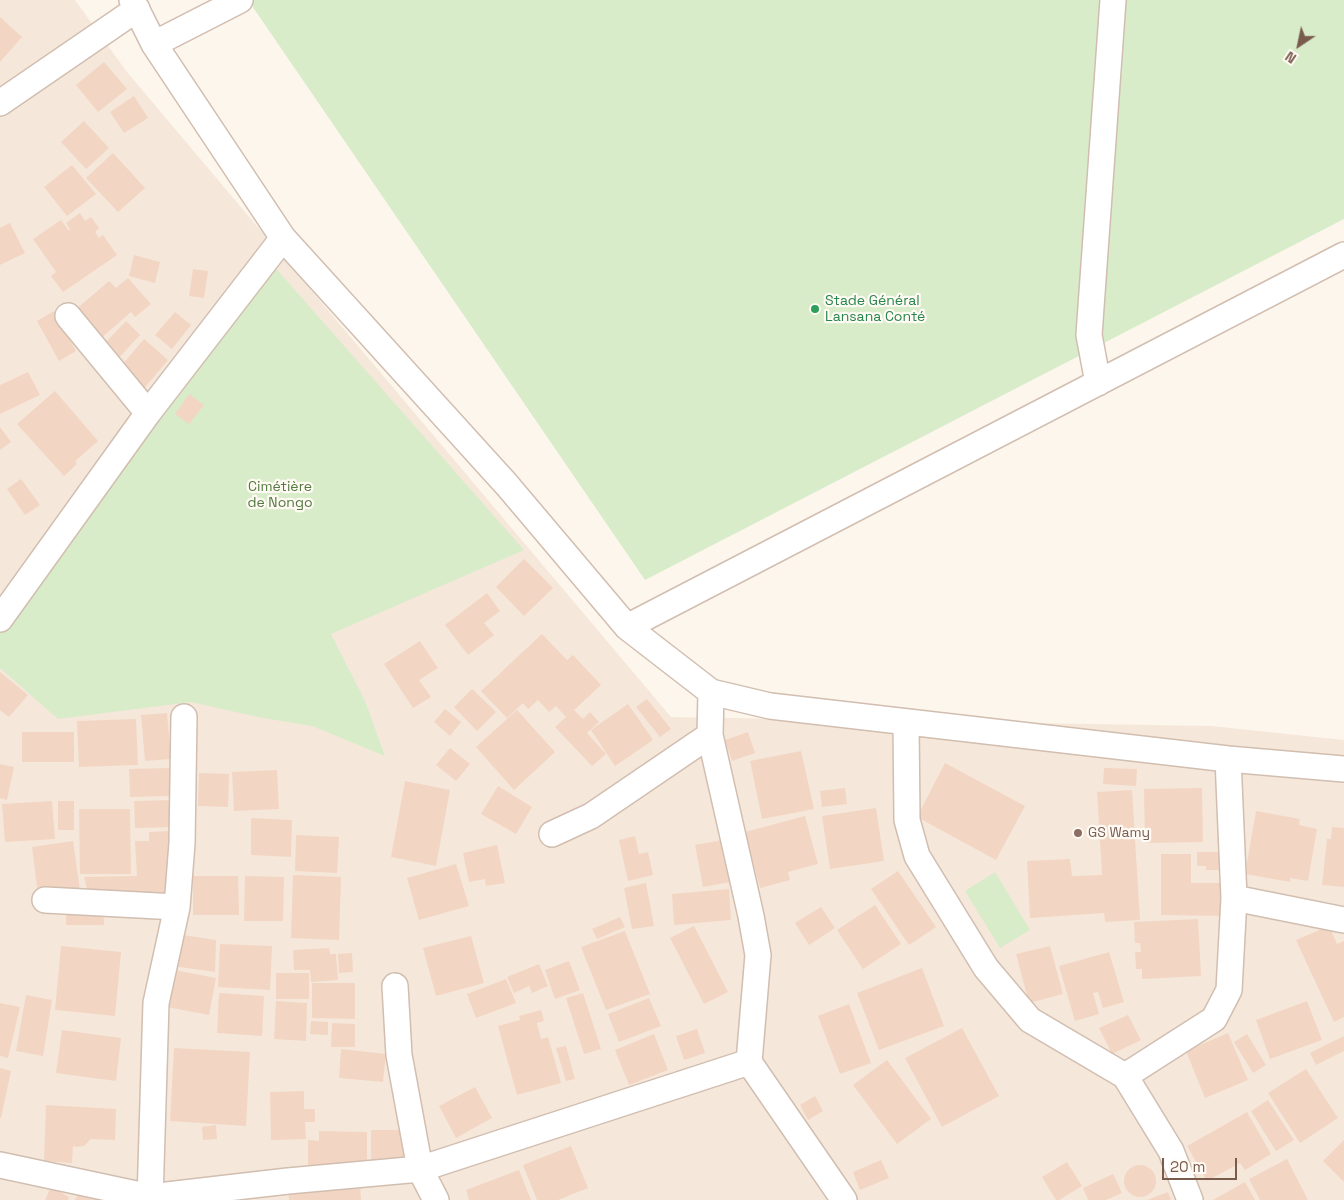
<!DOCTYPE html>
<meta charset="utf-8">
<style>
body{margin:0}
#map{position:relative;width:1344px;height:1200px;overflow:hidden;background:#fdf6ec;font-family:"Space Grotesk",sans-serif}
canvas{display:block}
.north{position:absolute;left:1274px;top:20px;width:50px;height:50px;-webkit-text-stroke:4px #fffaf3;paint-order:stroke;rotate:214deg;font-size:14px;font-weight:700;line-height:20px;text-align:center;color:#7a5c4d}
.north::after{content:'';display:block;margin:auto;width:18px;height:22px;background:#7a5c4d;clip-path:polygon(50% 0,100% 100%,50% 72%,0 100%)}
.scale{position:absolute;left:1162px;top:1158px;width:75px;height:22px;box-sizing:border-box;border:2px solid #7a5c4d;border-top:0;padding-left:6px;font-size:15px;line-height:18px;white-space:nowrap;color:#7a5c4d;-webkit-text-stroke:4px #fffaf3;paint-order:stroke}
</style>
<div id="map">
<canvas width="1344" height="1200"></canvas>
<div class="north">N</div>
<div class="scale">20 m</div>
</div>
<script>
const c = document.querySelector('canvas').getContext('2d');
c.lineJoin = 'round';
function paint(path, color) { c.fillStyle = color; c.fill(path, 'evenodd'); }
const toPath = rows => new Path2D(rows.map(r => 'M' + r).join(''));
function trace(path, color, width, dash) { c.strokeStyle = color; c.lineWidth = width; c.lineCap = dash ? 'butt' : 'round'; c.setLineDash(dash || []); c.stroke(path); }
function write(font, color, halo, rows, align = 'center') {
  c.font = font + ' "Space Grotesk",sans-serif'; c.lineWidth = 4.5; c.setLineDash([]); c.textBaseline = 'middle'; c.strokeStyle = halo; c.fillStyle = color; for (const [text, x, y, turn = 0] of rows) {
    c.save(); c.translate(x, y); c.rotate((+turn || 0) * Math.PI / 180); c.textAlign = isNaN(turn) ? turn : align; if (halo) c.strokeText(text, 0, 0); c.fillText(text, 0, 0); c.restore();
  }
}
paint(toPath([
 [0,0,75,0,127,72,671,717,1211,726,1344,740,1344,1200,0,1200]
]), '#f5e8da');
paint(toPath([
 [248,0,1344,0,1344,219,645,580],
 [271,263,524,550,331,634,365,701,385,756,312,726,258,717,191,702,58,719,0,668,0,633,67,539],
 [995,872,1030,930,1000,948,965,891]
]), '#d8ecc9');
paint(toPath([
 [0,17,22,37,0,62],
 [104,62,127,89,98,112,76,85],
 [134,96,148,118,124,133,110,112],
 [84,121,109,148,86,169,61,142],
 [113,153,145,188,118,212,86,178],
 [72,165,96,194,67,216,44,187],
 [80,213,85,221,91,217,99,228,95,232,99,238,103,235,117,255,63,292,51,276,56,272,33,239,61,220,69,231,70,229,66,223],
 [10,223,25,253,0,265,0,228],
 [134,255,160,262,155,283,129,276],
 [193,269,208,271,204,298,189,296],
 [128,278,151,304,135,317,131,312,99,340,74,311,109,281,116,288],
 [54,311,76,351,59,361,37,321],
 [175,312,191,325,172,349,155,335],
 [126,321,140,335,115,362,100,348],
 [144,339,168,360,141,392,117,371],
 [28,372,40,395,0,414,0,385],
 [55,391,98,441,75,461,77,464,64,476,17,424],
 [189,394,204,405,189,424,175,414],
 [0,427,11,442,0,450],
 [21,479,40,505,25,515,7,489],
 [524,559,553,588,524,616,496,587],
 [487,593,500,611,484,623,494,635,468,655,445,625],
 [542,634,567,660,573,655,601,685,574,710,583,719,590,712,599,722,587,733,606,754,592,766,555,727,566,717,556,706,549,712,538,700,528,709,523,703,507,718,481,691],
 [420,641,438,668,419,680,431,697,413,708,384,664],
 [0,672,28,695,9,717,0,710],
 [472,689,496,712,477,731,454,707],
 [647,699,671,729,660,737,636,707],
 [628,704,653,740,615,766,591,730],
 [445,709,461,722,450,736,434,722],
 [517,710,555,752,514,790,476,747],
 [167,713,171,759,145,761,141,715],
 [136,719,138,765,79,767,77,721],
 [22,732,74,732,74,762,22,762],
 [748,732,755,753,732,761,725,740],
 [450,748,470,764,456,781,436,765],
 [801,751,814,809,762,819,750,761],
 [945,763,1025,806,996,860,917,817],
 [0,764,14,767,7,800,0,798],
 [170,768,171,796,130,797,129,769],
 [1104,768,1137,769,1136,786,1103,784],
 [277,770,279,809,234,811,232,772],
 [199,773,229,774,228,807,198,806],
 [405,781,450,790,436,866,391,857],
 [498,786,532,807,516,834,481,814],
 [845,788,847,804,822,807,820,791],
 [1202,788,1203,842,1145,843,1144,789],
 [1132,790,1140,920,1105,922,1104,913,1030,918,1027,861,1070,859,1072,876,1102,875,1097,792],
 [174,800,175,827,135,828,134,801],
 [52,801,55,839,5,842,2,804],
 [58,801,74,801,74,830,58,830],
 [876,808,884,861,830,869,822,816],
 [79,809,130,809,131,874,80,874],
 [1256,811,1300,819,1299,825,1317,829,1308,881,1290,878,1290,882,1245,874],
 [805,816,818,864,788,872,790,880,760,888,745,832],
 [251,818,292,820,291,857,251,855],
 [1332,827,1344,828,1344,887,1322,885,1327,839,1331,839],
 [169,831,166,898,88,893,84,877,137,876,135,841,149,841,149,832],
 [296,835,339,837,337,873,295,871],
 [635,836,639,854,648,852,653,875,628,881,619,840],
 [729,839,736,881,703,887,695,845],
 [73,841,80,890,38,895,32,847],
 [497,845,505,883,486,886,485,879,469,882,463,853],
 [1197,852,1225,852,1226,870,1206,870,1206,866,1197,866],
 [1161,854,1191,854,1191,883,1228,883,1227,916,1161,915],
 [456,864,469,906,419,920,407,878],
 [898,871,936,927,909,945,871,889],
 [293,875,341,877,339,940,291,938],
 [193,876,238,876,239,915,193,915],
 [245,876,284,877,283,921,244,921],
 [646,883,654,926,632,929,624,888],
 [729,889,731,920,674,925,672,894],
 [875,905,901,944,863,969,837,930],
 [66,906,103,907,104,925,66,925],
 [821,907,835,928,809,945,795,923],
 [620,917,625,927,597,939,592,929],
 [1198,919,1201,976,1142,979,1142,969,1136,969,1135,952,1141,952,1140,943,1135,943,1134,922],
 [694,926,728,992,704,1004,670,938],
 [1329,926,1337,944,1344,941,1344,1017,1334,1022,1296,940],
 [625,931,650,994,606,1010,581,947],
 [177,934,216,940,215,972,173,966],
 [471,936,484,983,436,996,423,948],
 [220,944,272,946,270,990,218,987],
 [61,946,121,952,115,1016,55,1010],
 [1050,946,1063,994,1029,1003,1016,954],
 [329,948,330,954,336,954,338,980,311,982,310,970,294,970,293,950],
 [1109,952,1124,1002,1103,1008,1098,992,1093,993,1099,1014,1075,1021,1059,966],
 [352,953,353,972,339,973,338,954],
 [569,961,580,990,555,999,545,970],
 [539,964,548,986,532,993,529,986,514,993,507,977],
 [922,968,944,1026,879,1050,857,993],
 [174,970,216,978,209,1015,167,1007],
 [276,973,309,973,309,999,276,999],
 [506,979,516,1003,476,1018,467,994],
 [312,983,355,983,355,1019,312,1018],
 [219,993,264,996,262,1036,217,1033],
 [583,993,601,1049,584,1054,566,998],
 [26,995,52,1000,43,1056,16,1051],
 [649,998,661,1026,619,1042,608,1014],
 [276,1001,307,1003,306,1041,274,1039],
 [1307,1001,1322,1040,1270,1059,1256,1020],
 [0,1003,20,1007,8,1058,0,1056],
 [849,1004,871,1063,840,1074,818,1016],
 [541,1010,544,1021,537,1023,541,1039,548,1037,561,1083,517,1095,498,1026,520,1020,519,1016],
 [1128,1015,1141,1040,1112,1054,1099,1028],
 [311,1021,328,1022,328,1035,310,1034],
 [332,1023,355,1024,355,1047,331,1047],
 [962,1028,999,1096,942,1127,905,1058],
 [697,1029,705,1053,684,1060,676,1036],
 [62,1030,121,1038,116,1081,56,1073],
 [1228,1033,1248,1080,1205,1098,1186,1051],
 [654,1034,668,1070,629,1085,615,1050],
 [1247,1034,1266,1065,1253,1073,1234,1042],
 [1344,1036,1344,1051,1316,1065,1310,1053],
 [566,1046,575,1079,566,1081,556,1048],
 [174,1048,250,1052,246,1126,170,1121],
 [341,1049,386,1054,383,1082,339,1078],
 [887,1060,931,1119,897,1144,853,1085],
 [0,1068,11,1071,1,1118,0,1118],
 [1306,1069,1338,1118,1300,1143,1268,1093],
 [475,1087,492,1118,456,1138,439,1106],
 [304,1091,304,1109,315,1109,315,1122,305,1122,306,1139,271,1140,270,1092],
 [815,1096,823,1111,808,1120,800,1105],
 [1268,1100,1294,1140,1276,1151,1251,1111],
 [46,1105,116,1109,115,1140,91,1139,84,1146,76,1147,73,1146,72,1163,44,1161],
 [1247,1112,1271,1154,1245,1170,1240,1163,1207,1181,1187,1146],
 [216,1125,217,1139,203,1140,202,1127],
 [371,1130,405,1130,405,1164,371,1163],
 [319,1131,367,1132,367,1169,308,1168,308,1140,319,1141],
 [1344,1140,1344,1182,1323,1161],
 [571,1146,588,1188,558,1200,537,1200,523,1165],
 [1287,1159,1308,1200,1260,1200,1249,1179],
 [881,1160,889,1178,860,1190,853,1172],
 [1067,1162,1082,1186,1059,1200,1056,1200,1042,1177],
 '1124 1181a16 16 0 1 1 32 0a16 16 0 1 1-32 0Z',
 [519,1170,531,1200,469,1200,466,1190],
 [1113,1174,1122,1193,1106,1200,1088,1200,1083,1188],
 [1245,1182,1255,1200,1213,1200],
 [360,1184,361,1200,289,1200,288,1189],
 [51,1187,69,1197,68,1200,45,1200],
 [1168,1192,1171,1200,1147,1200],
 [78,1194,108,1200,75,1200]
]), '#f3d5c3');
const minor = toPath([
 [132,0,154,44,283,238,507,485,627,627,711,692,770,706,1228,759,1344,769],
 [154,44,240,0],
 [0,103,137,9],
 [68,316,148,413],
 [1098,383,1089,335,1113,0],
 [0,619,148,413,283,238],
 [627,627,1344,255],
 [711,692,710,735,751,916,758,955,749,1062,844,1200],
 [906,722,907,820,917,856,986,968,1030,1020,1125,1076,1171,1151,1190,1200],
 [552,834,591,816,710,735],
 [1234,898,1344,920],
 [45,900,177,907],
 [395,986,399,1055,420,1169,436,1200],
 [1125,1076,1214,1019,1229,990,1234,898,1228,759],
 [0,1165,150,1197,288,1181,420,1169,749,1062],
 [150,1200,156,1003,177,907,182,843,184,717]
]);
trace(minor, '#d1beb0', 28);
trace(minor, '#fff', 25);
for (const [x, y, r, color] of [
 [815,309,5,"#2e9e5b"],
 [1078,833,5,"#8d6e63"]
]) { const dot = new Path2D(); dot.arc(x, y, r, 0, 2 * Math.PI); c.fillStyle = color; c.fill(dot); trace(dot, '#fffaf3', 2); }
write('14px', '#27864d', '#fffaf3', [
 ["Stade Général",825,301],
 ["Lansana Conté",825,317]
], 'left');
write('14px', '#537a41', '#fffaf3', [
 ["Cimétière",280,487],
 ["de Nongo",280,503]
]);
write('14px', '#785e54', '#fffaf3', [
 ["GS Wamy",1088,833]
], 'left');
</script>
